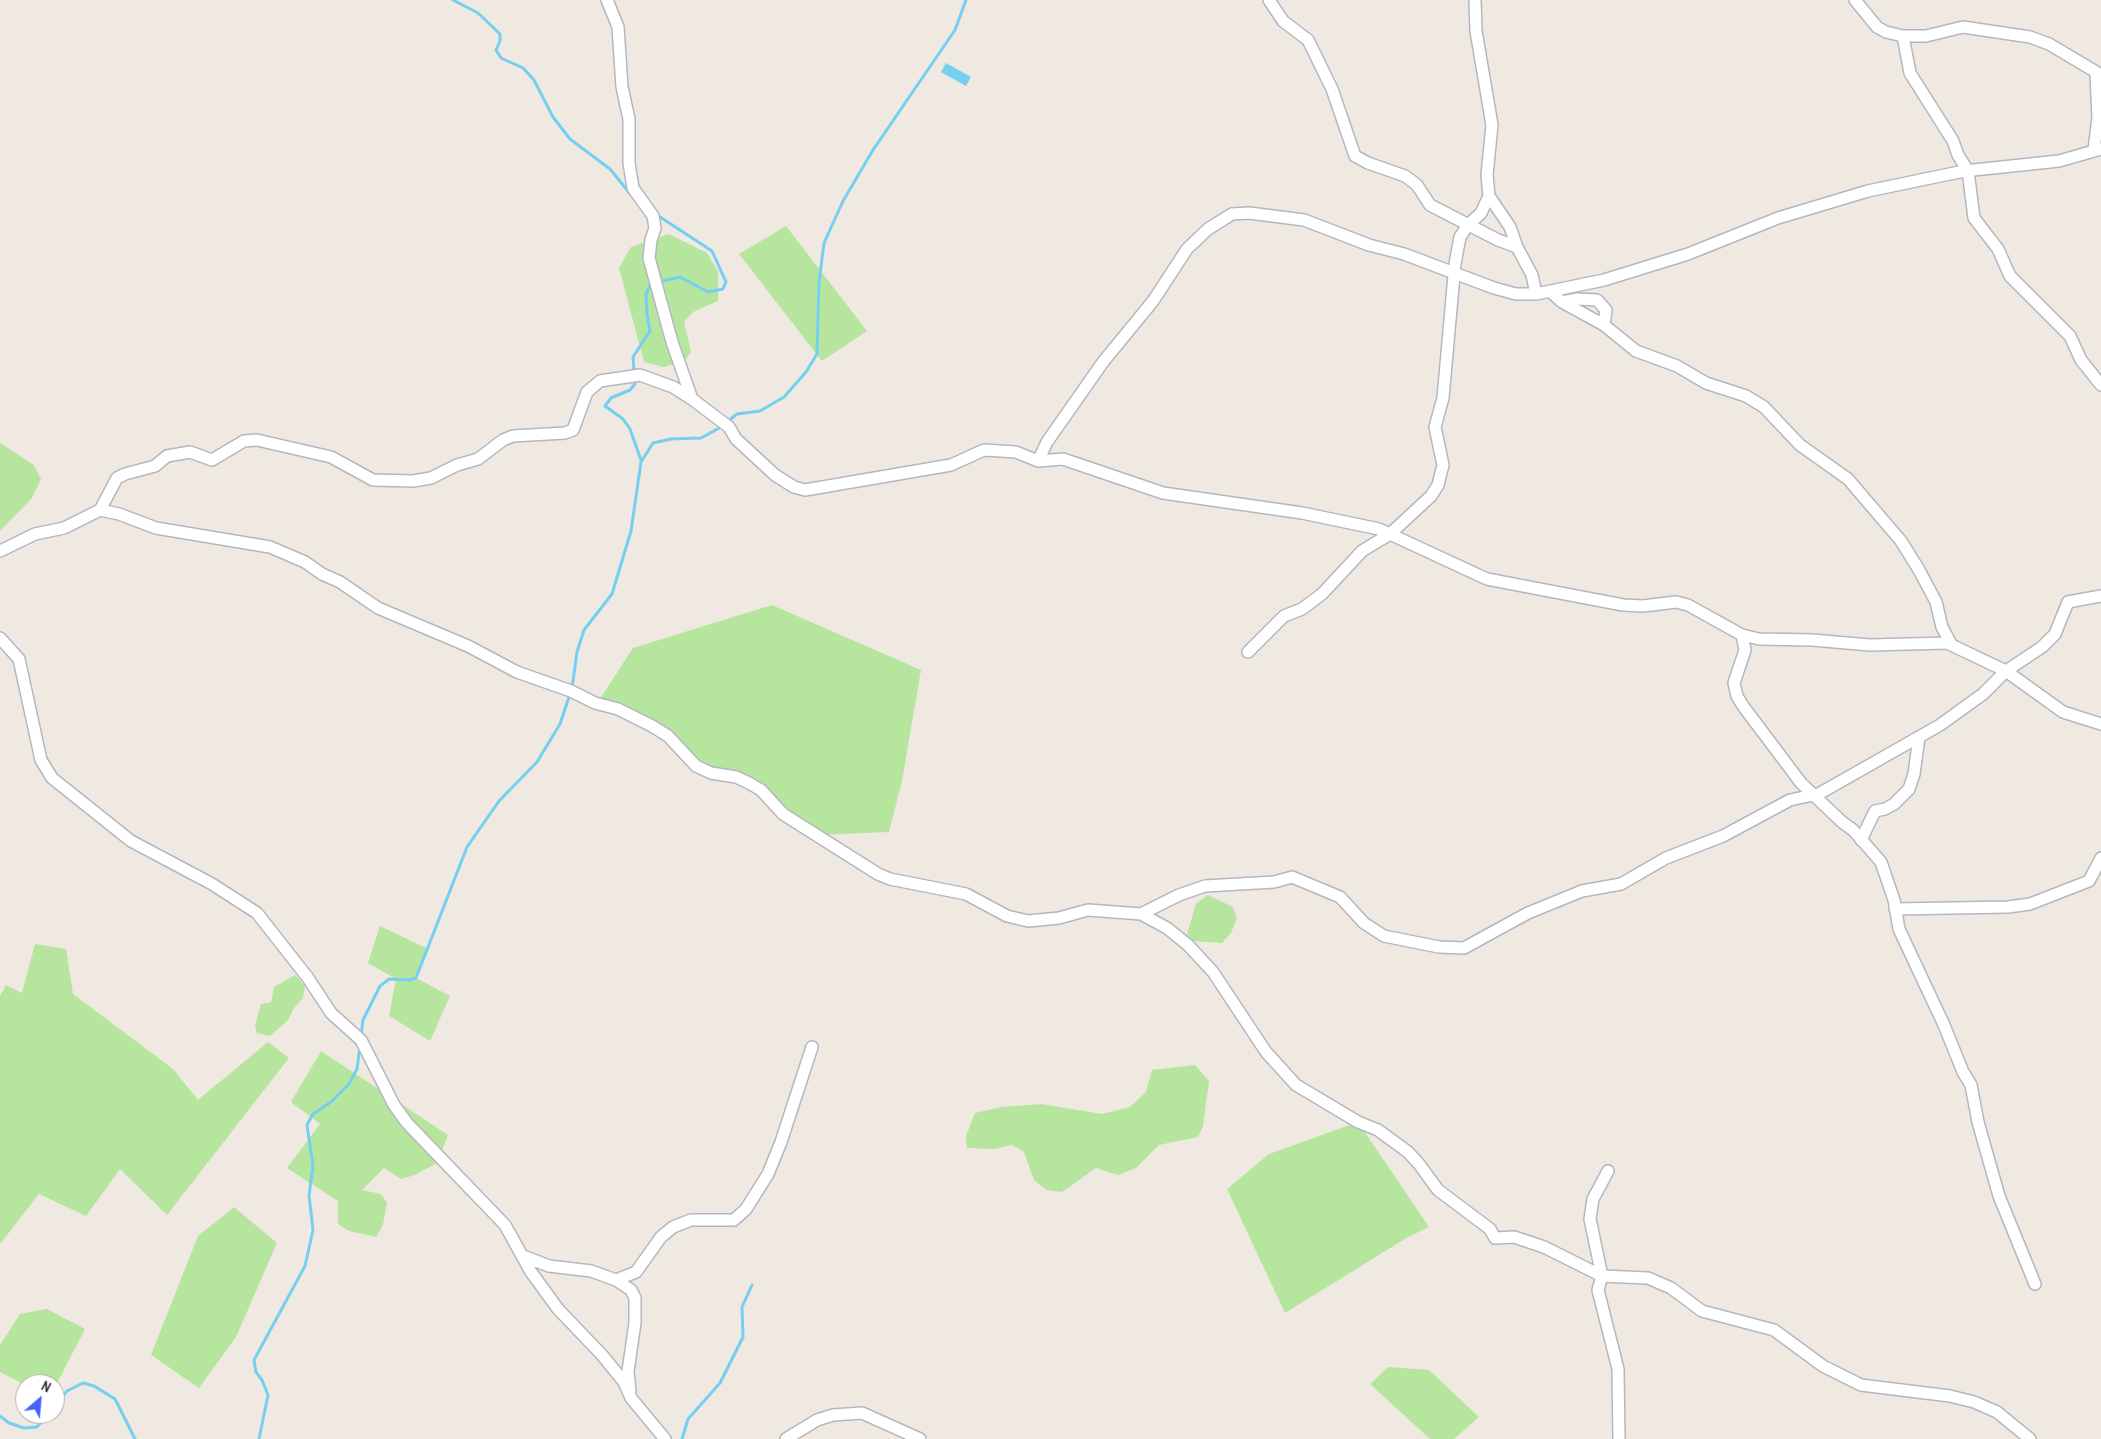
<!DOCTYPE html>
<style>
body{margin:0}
#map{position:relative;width:2101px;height:1439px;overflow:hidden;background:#efe9e1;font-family:"Archivo Narrow",sans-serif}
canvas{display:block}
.north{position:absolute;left:15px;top:1374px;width:50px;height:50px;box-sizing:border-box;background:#fff;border:1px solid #ababab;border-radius:50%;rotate:27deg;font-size:14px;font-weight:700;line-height:20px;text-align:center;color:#2e2e2e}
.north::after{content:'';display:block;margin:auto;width:18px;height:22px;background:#4264fb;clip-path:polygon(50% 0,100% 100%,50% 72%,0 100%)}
</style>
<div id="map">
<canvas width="2101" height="1439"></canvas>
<div class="north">N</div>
</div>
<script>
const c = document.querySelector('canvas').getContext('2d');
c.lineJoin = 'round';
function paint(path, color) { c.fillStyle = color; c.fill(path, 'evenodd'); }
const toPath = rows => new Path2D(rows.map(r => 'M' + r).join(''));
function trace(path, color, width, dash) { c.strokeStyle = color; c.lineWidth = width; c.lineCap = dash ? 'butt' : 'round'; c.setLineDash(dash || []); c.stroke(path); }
paint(toPath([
 [786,226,867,331,822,361,739,254],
 [669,234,707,253,718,271,718,301,693,312,684,322,691,352,684,362,663,367,644,362,619,268,631,247],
 [0,443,34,465,41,479,32,498,0,531],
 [772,605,921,670,902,781,889,832,818,835,783,813,756,785,702,770,669,735,596,705,633,648],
 [1208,895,1233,907,1237,918,1231,933,1222,943,1193,941,1187,934,1196,904],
 [380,926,428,949,416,978,450,996,430,1041,389,1016,396,979,368,963],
 [35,944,66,949,73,994,173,1069,198,1100,268,1042,289,1058,167,1215,120,1169,86,1216,39,1194,0,1244,0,996,6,985,22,993],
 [295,975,305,986,303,998,294,1008,288,1020,270,1036,257,1033,255,1026,261,1004,271,1002,274,987],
 [321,1051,448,1135,437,1163,415,1175,401,1179,384,1168,362,1190,381,1194,387,1203,383,1225,376,1237,349,1231,338,1224,338,1201,287,1168,320,1124,291,1102],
 [1195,1065,1209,1081,1203,1126,1198,1137,1159,1145,1136,1168,1118,1175,1096,1168,1062,1192,1046,1190,1034,1180,1024,1152,1012,1145,995,1149,967,1148,966,1136,975,1113,1002,1107,1042,1104,1102,1114,1130,1107,1146,1092,1152,1070],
 [1358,1122,1429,1227,1408,1237,1285,1313,1227,1189,1269,1154],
 [234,1207,277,1243,236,1337,199,1388,151,1355,198,1236],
 [47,1309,85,1329,55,1387,55,1384,25,1385,0,1372,0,1345,20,1314],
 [1388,1367,1429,1370,1479,1417,1454,1439,1430,1439,1370,1384]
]), '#b6e59e');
paint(toPath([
 [946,63,971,77,966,86,941,72]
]), '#75cff0');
trace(toPath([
 [453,0,478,13,500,34,500,41,496,50,501,58,523,68,534,80,553,117,570,139,610,169,632,196],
 [727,422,737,414,760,411,784,397,806,372,817,354,819,282,824,243,843,201,873,150,955,30,966,0],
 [641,460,630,429,623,419,605,406,611,398,630,390,635,384,633,357,650,331,647,314,646,294,650,286,658,282,680,277,708,292,723,289,726,282,712,251,657,215],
 [572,688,577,652,584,630,612,594,631,531,641,462,653,443,671,439,701,438,723,426],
 [361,1037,363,1020,380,986,389,979,409,980,416,978,467,847,499,801,537,762,560,724,570,694],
 [55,1405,67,1391,83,1383,94,1386,115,1399,135,1439],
 [0,1416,9,1423,24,1428,37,1427,48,1414],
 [259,1439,268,1395,262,1380,256,1372,254,1360,305,1266,313,1230,309,1195,313,1166,307,1125,313,1114,331,1102,349,1084,357,1069,360,1046],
 [682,1439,688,1419,720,1383,743,1337,742,1307,752,1285]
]), '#75cff0', 3);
const minor = toPath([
 [607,0,618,27,622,87,629,119,629,163,633,188,653,216,655,228,651,240,649,258,672,342,692,399],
 [1269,0,1283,21,1308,40,1332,89,1355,156,1368,163,1405,176,1417,185,1430,205,1498,240,1517,247],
 [1475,0,1476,31,1492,125,1487,175,1489,196,1510,227,1517,247,1532,275,1536,294],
 [1855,0,1877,27,1886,32,1903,36,1926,36,1963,27,2030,37,2049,44,2101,75],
 [1903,36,1910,73,1953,141,1958,155,1968,171,1974,218,1998,249,2010,276,2070,336,2081,360,2101,385],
 [2094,149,2098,118,2096,74],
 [1551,292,1562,302,1604,325,1636,351,1677,366,1706,383,1746,396,1764,407,1800,445,1848,479,1901,541,1919,570,1936,602,1942,627,1951,644],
 [1562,302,1578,299,1597,300,1606,310,1604,325],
 [1038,461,1047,442,1103,362,1153,301,1187,249,1208,229,1232,214,1249,213,1304,220,1369,245,1404,254,1494,288,1516,294,1536,294,1604,280,1688,254,1778,218,1868,191,1964,171,2059,161,2101,149],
 [100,510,119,514,156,528,270,547,305,562,322,574,340,582,378,608,468,646,517,672,571,691,595,703,618,709,652,726,668,736,696,766,711,773,736,777,749,783,761,790,783,814,878,874,890,879,966,894,1007,916,1028,921,1059,918,1088,910,1141,914,1179,895,1205,886,1274,882,1292,877,1340,897,1364,923,1384,936,1439,947,1464,948,1528,913,1582,891,1621,884,1666,858,1723,836,1790,800,1813,795],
 [0,551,35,534,64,528,100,510,117,478,125,474,155,466,167,456,190,452,212,460,244,441,257,440,331,457,373,480,413,481,431,478,457,465,478,459,503,440,513,436,565,433,573,430,587,392,600,381,640,375,673,387,692,399,729,427,736,439,775,475,794,487,805,490,951,465,984,450,1016,452,1038,461,1063,459,1163,493,1302,513,1379,529,1487,579,1623,605,1643,606,1676,602,1688,605,1742,635,1759,639,1812,640,1870,645,1947,643,2006,671,2063,712,2101,724],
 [1742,635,1745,650,1734,683,1737,696,1743,706,1801,783,1842,822,1853,830,1881,862,1894,900,1899,929,1944,1025,1963,1072,1971,1085,1978,1122,1999,1196,2035,1284],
 [0,638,19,659,41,760,52,778,131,841,212,884,257,913,308,978,331,1013,361,1040,394,1105,407,1123,505,1225,531,1272,558,1309,602,1355,624,1382,631,1398,665,1439],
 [1248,652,1284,616,1302,609,1322,594,1362,551,1390,534,1431,496,1438,485,1443,465,1435,427,1443,398,1455,264,1460,237,1468,225,1481,213,1489,196],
 [1815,796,1940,725,1983,694,2006,671,2042,647,2055,634,2068,602,2101,596],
 [1861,840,1875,811,1885,809,1894,804,1909,789,1914,774,1919,737],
 [1895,909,2008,907,2030,904,2089,881,2101,858],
 [1141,914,1167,928,1188,945,1213,972,1266,1052,1296,1085,1358,1122,1378,1130,1408,1152,1419,1164,1438,1190,1490,1229,1495,1238,1514,1237,1544,1247,1602,1276,1648,1278,1671,1288,1702,1311,1774,1330,1823,1366,1861,1385,1950,1396,1974,1402,1997,1412,2030,1439],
 [1608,1171,1593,1199,1590,1219,1602,1276,1598,1290,1618,1369,1619,1439],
 [523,1256,549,1266,591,1271,616,1280,631,1290,635,1298,635,1323,628,1371,630,1391],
 [616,1280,636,1272,661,1237,673,1227,691,1220,734,1220,746,1209,768,1174,781,1142,812,1047],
 [786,1439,817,1420,833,1415,862,1413,920,1439]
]);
trace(minor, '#b4b7c1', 14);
trace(minor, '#fff', 11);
</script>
